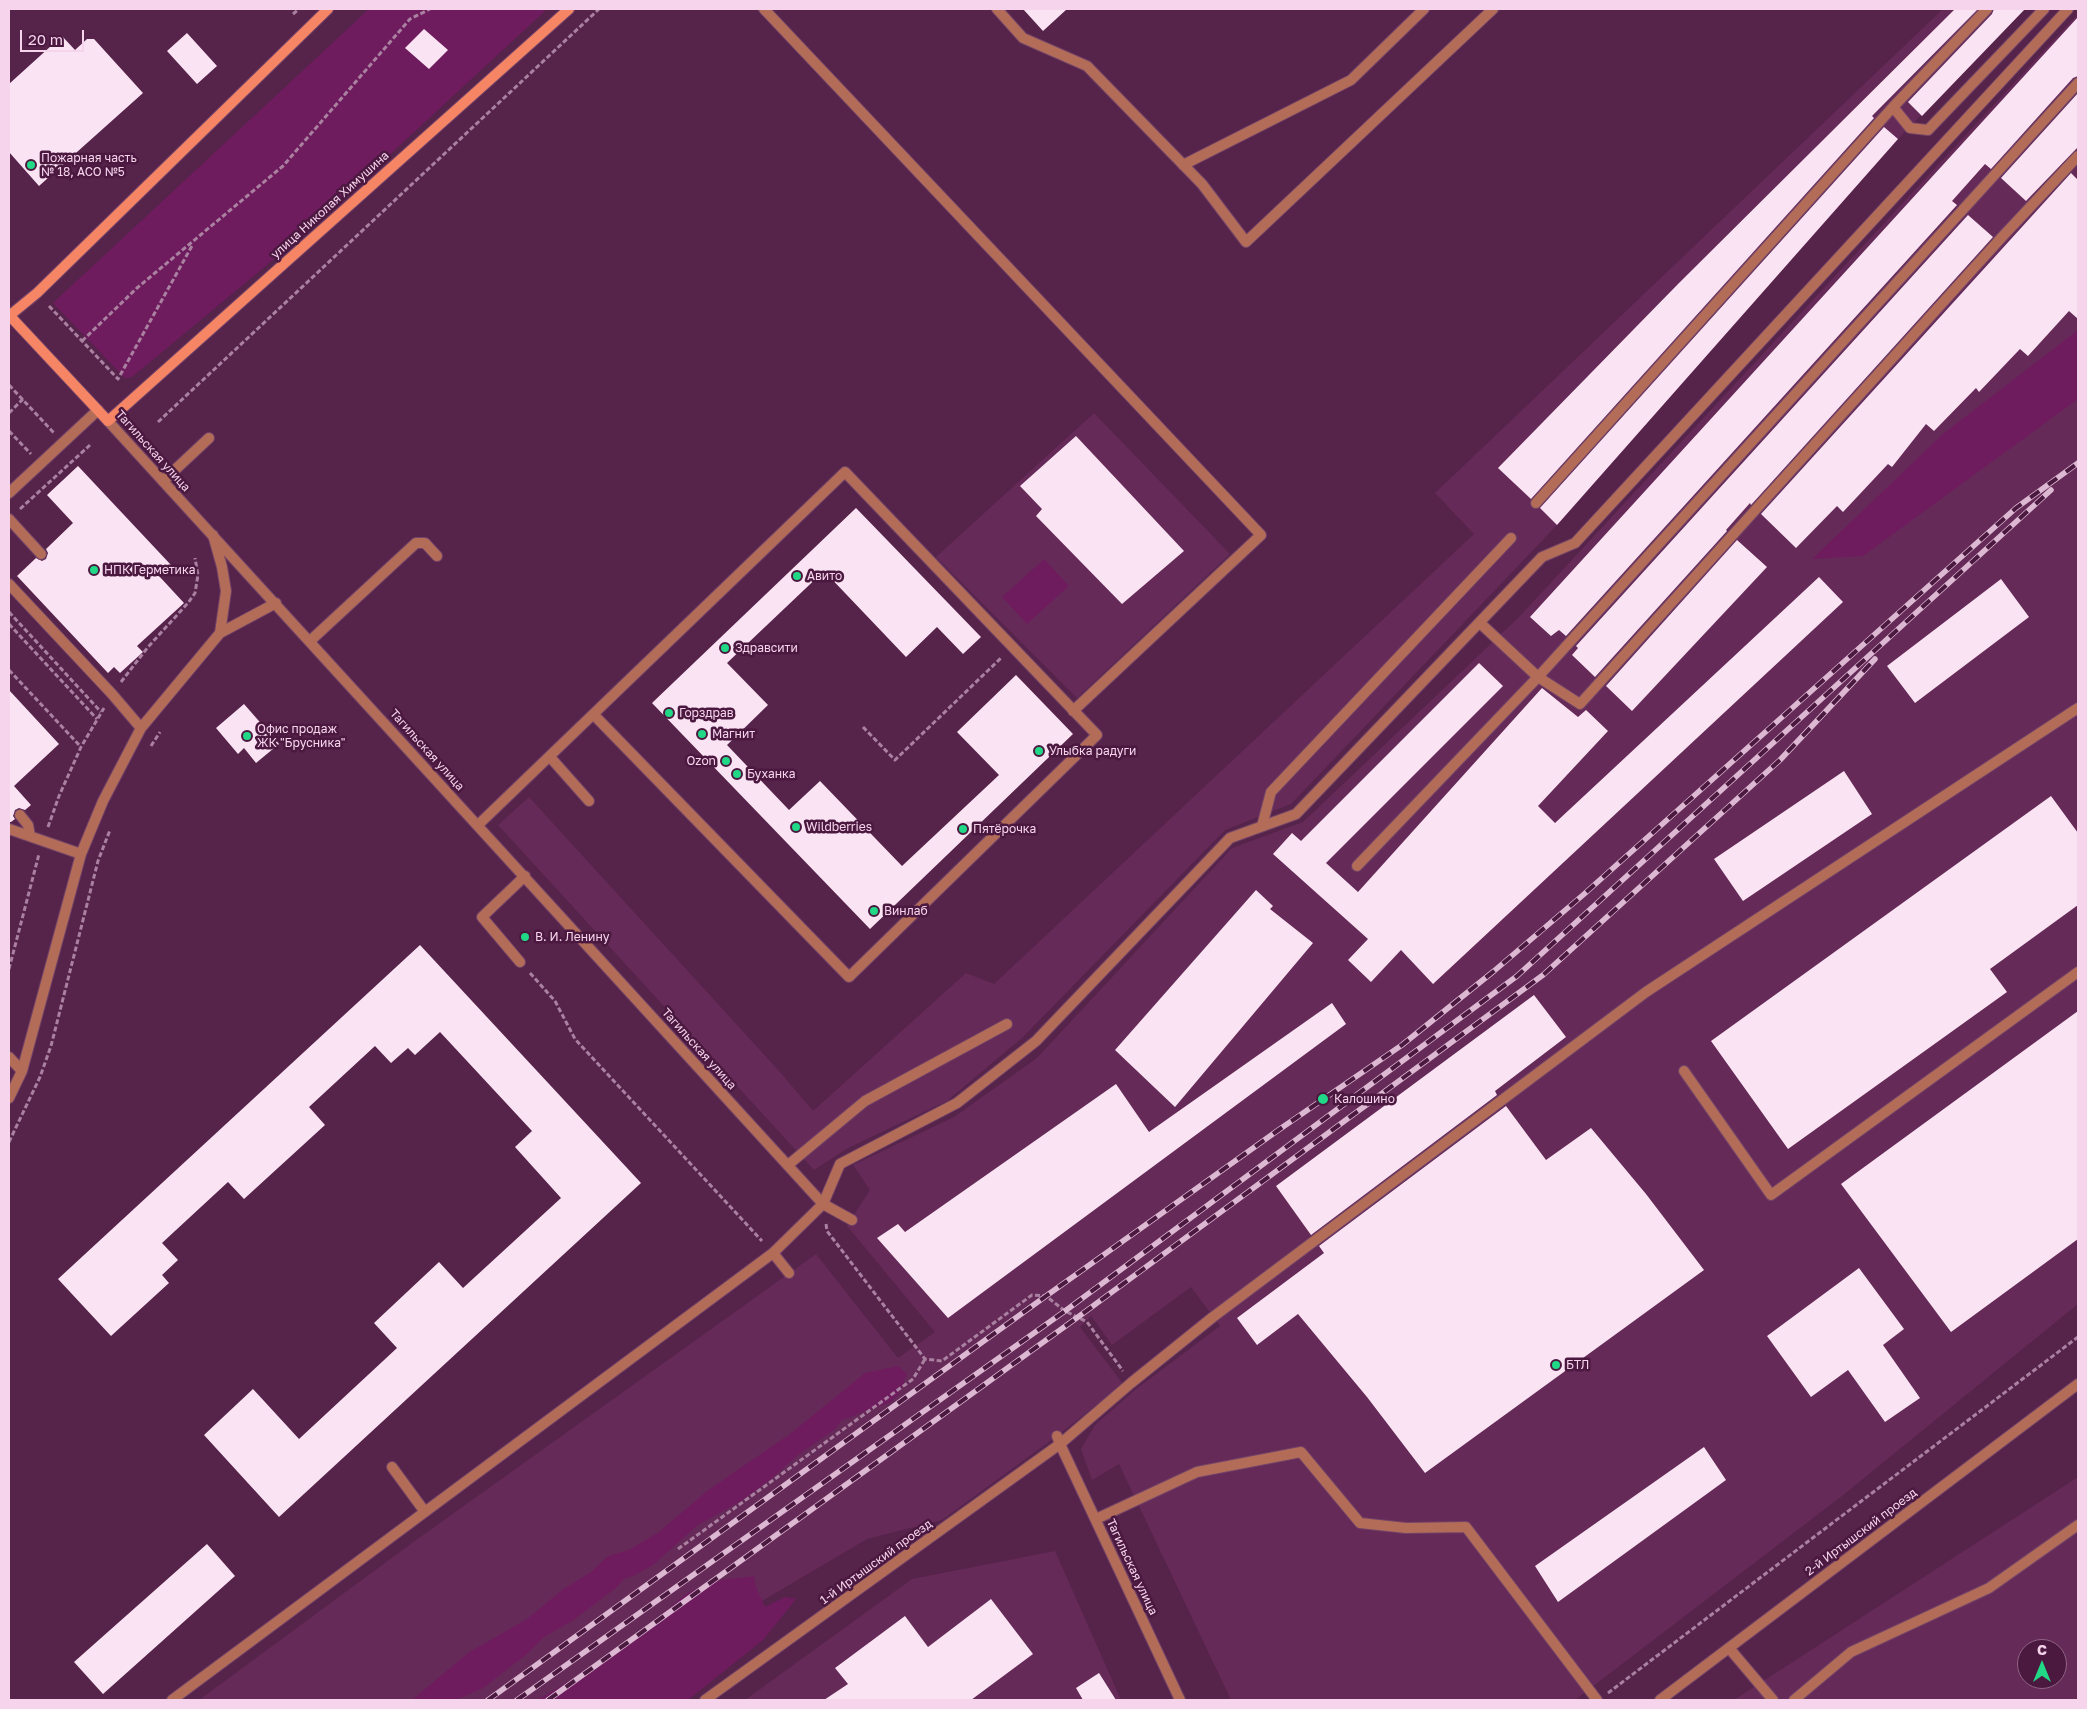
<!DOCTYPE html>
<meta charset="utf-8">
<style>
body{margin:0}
#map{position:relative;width:2087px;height:1709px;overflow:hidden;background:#56234b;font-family:"Golos Text",sans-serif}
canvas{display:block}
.frame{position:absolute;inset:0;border:10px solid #f6d5ec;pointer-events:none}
.north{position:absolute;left:2017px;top:1639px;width:50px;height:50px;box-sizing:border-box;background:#4b1840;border:1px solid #8f6485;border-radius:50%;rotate:0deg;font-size:14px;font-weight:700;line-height:20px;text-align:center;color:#f6d5ec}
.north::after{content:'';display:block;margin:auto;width:18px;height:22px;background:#21d887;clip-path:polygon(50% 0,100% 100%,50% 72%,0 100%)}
.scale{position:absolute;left:20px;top:30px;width:64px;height:22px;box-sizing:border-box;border:2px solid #f6d5ec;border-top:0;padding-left:6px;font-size:15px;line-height:18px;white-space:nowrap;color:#f6d5ec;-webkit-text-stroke:4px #4b1840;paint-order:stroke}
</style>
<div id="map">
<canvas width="2087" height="1709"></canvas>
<div class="frame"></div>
<div class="north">С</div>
<div class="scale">20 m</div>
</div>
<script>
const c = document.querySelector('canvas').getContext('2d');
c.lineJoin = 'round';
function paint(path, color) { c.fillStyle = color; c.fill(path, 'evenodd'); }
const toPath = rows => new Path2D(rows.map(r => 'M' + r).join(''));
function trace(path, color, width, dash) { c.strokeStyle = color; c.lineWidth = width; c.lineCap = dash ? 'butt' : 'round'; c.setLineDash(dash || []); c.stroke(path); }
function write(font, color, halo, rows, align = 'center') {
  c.font = font + ' "Golos Text",sans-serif'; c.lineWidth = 5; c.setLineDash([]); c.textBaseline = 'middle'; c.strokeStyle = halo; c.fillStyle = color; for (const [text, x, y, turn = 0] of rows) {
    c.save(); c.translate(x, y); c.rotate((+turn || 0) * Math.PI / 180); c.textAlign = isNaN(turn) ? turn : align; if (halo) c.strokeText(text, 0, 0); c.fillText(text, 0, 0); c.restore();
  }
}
paint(toPath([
 [1943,9,2025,9,1898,139,1557,525,1291,804,1225,830,1023,1037,947,1101,848,1148,814,1170,498,825,529,797,780,1072,813,1111,966,973,994,984,1474,534,1435,493],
 [2078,14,2078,1304,1842,1496,1575,1700,1231,1700,1119,1464,1092,1480,1081,1449,1095,1425,1136,1389,1220,1326,1191,1287,1112,1345,1091,1316,1080,1327,1123,1384,1057,1436,942,1520,867,1539,735,1617,664,1700,199,1700,412,1543,816,1254,898,1358,935,1332,847,1226,870,1190,853,1165,954,1117,1037,1058,1232,848,1303,822,1518,618],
 [1094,413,1230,554,1077,698,936,557],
 [2078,1477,2078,1700,1734,1700],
 [2027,1649,2057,1649,2057,1679,2027,1679],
 [1055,1551,1121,1700,745,1700,912,1579]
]), '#652a58');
paint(toPath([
 [369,9,547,9,304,234,132,377,125,378,53,303],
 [2078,330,2078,399,1863,556,1812,559,1944,433],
 [1044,559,1069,586,1027,624,1002,597],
 [898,1366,907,1374,899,1394,891,1402,842,1420,835,1429,798,1455,770,1480,741,1501,698,1525,653,1565,635,1575,624,1579,616,1588,572,1621,544,1637,527,1654,483,1688,456,1700,412,1700,468,1653,527,1619,562,1590,591,1572,608,1556,629,1550,659,1532,707,1491,790,1434,865,1373],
 [754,1576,756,1587,765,1607,785,1597,796,1599,763,1640,688,1700,537,1700,573,1679,636,1637,687,1593,720,1580]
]), '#6f1c5f');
paint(toPath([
 [1023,9,1067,9,1043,31],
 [1955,9,1978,9,1872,116,1874,118,1531,499,1498,468,1679,283],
 [1994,9,2025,9,1922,116,1908,102,1992,14],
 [2078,17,2078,76,2073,78,1991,169,1985,164,1952,201,1957,205,1566,636,1559,630,1551,636,1530,617],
 [424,29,448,50,429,69,405,48],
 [187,33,217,66,197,84,167,51],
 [62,36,75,50,87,39,94,39,143,93,39,186,9,152,9,84],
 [2078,93,2078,147,2026,201,2001,178],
 [1884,127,1898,139,1557,525,1540,508],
 [2071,173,2078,180,2078,319,2069,311,2028,356,2020,349,1979,392,1976,388,1934,431,1926,424,1892,467,1888,464,1843,512,1837,506,1796,548,1761,514],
 [1968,215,1993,237,1751,505,1750,503,1726,530,1727,531,1595,677,1572,655,1578,648,1576,646],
 [1076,436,1184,551,1122,604,1036,516,1042,509,1020,486],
 [78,466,171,565,159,576,184,603,137,646,143,652,120,673,114,667,108,673,17,576,36,558,42,561,46,559,48,553,46,549,73,523,47,495],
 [856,508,981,637,963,654,937,627,906,657,824,571,727,663,768,705,727,745,789,810,820,781,902,866,999,775,957,732,1016,675,1073,734,870,929,652,703],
 [1737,540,1767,567,1632,711,1606,686],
 [1819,577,1843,602,1433,984,1401,950,1371,982,1348,960,1368,939,1273,854,1292,833,1301,841,1479,663,1503,686,1326,863,1358,892,1542,688,1578,717,1586,710,1608,731,1538,806,1555,823],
 [2001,579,2029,617,1915,703,1887,666],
 [9,690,59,744,14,786,31,805,25,810,19,808,15,810,13,816,15,819,11,822,9,822],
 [244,704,279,744,256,763,244,748,238,754,216,728],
 [1844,771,1872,814,1743,901,1714,859],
 [2051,796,2078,833,2078,905,1990,969,2007,992,1788,1149,1711,1041],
 [1256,890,1273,906,1270,909,1313,943,1175,1107,1115,1050],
 [420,945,641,1183,279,1517,204,1435,253,1389,299,1439,397,1348,374,1323,439,1262,463,1288,561,1198,515,1147,532,1131,440,1032,415,1055,408,1048,391,1063,375,1046,309,1107,325,1125,244,1199,228,1182,162,1243,178,1260,162,1275,169,1283,111,1336,58,1279],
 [1534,995,1566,1037,1495,1091,1497,1095,1311,1235,1276,1186],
 [1332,1003,1346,1024,948,1318,877,1238,898,1224,905,1232,1116,1084,1149,1132],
 [2078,1011,2078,1239,1951,1332,1841,1184],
 [1506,1106,1546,1160,1591,1128,1646,1194,1704,1270,1425,1473,1367,1397,1298,1314,1257,1345,1237,1318,1324,1253,1319,1246],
 [1859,1268,1904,1329,1883,1345,1920,1398,1885,1422,1848,1370,1811,1397,1767,1336],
 [1704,1447,1726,1480,1558,1602,1535,1566],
 [207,1544,235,1576,103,1694,74,1662],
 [991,1599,1033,1654,971,1700,824,1700,848,1684,835,1668,905,1616,928,1647],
 [1099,1673,1116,1700,1083,1700,1076,1688]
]), '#fae4f3');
const service = toPath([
 [764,9,1261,535,1073,711],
 [997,9,1023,38,1087,66,1202,184,1246,242,1493,9],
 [1893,107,1987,9],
 [1183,165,1351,80,1424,9],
 [163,481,209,438],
 [9,493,98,410],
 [1536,503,1893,107,1910,128,1928,130,2044,9],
 [9,519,41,554],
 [213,535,222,567,226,591,220,633],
 [9,584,112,694,141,728],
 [1480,623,1538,677,1580,704,2002,237,2078,156],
 [310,641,416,543,425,543,437,556],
 [550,757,589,801],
 [20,815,28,825,30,836],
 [478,825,845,472,1097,735,849,977,594,715],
 [1262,826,1271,792,1511,538],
 [9,829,81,854],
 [1357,866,1538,677,2078,83],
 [520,962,482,917,525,876],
 [9,1057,22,1071],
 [1684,1071,1771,1195,2078,972],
 [9,1098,22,1071,81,854,103,801,141,728,220,633,276,603],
 [788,1165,865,1101,1007,1024],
 [823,1204,852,1220],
 [773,1253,789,1273],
 [1057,1436,1060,1444,1131,1383,1213,1317,1646,992,2078,708],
 [392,1467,425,1512],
 [1096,1519,1197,1472,1301,1452,1360,1523,1406,1528,1466,1527,1597,1700],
 [1729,1648,1773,1700],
 [172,1700,773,1253,823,1204,840,1164,957,1103,1036,1041,1230,838,1296,814,1542,557,1575,543,2068,9],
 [1794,1700,1851,1652,1989,1588,2078,1525]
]);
const minor = toPath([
 [108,421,823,1204],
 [705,1700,1060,1444,1180,1700]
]);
const tertiary = toPath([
 [1660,1700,2078,1384]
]);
const secondary = toPath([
 [9,315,108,421,569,9],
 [9,316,37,293,328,9]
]);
trace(service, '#734368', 12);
trace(minor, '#734368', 12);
trace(tertiary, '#734368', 12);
trace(secondary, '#734368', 12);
trace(toPath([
 [293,14,299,9],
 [49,306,118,379,193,244],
 [82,341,137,288,283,166,410,19,430,9],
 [9,385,54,433],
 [9,413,23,399],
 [158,422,599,9],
 [9,431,31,454],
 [20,509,90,445],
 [9,612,101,712],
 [9,624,97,719],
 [9,670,81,747],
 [121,682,148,647,188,603,195,593,198,575,195,558],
 [863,727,895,760,1002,657],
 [151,746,160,732],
 [48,827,59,796,81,747,104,708],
 [9,969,39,854],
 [530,973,555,1001,575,1039,762,1241],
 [9,1142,40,1077,51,1046,98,861,110,830],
 [826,1224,827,1231,925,1359,942,1361,1032,1295,1046,1296,1065,1311,1087,1322,1123,1371],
 [678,1549,913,1379,925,1359],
 [1608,1693,2078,1337]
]), '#aa81a0', 3, [5, 2.5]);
trace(service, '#b26c58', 10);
trace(minor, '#b26c58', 10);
trace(tertiary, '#b26c58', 10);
trace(secondary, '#f58565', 10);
const rail = toPath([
 [488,1700,1046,1296,1277,1131,1402,1045,1494,971,1583,895,2016,508,2078,463],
 [517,1700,1065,1311,1517,976,2051,490],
 [548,1700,1078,1317,1543,975,1780,760,1875,659]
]);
trace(rail, '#dcb8d2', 5.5);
trace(rail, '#4b1840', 4, [11]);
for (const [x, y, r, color] of [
 [31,165,5,"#21d887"],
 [94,570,5,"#21d887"],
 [797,576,5,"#21d887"],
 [725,648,5,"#21d887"],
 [669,713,5,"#21d887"],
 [702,734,5,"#21d887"],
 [247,736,5,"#21d887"],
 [1039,751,5,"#21d887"],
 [726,761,5,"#21d887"],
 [737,774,5,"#21d887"],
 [796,827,5,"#21d887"],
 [963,829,5,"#21d887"],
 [874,911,5,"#21d887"],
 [525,937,5,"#21d887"],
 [1323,1099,6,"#21d887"],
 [1556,1365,5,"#21d887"]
]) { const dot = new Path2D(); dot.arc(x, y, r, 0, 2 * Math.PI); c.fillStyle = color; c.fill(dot); trace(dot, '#4b1840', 2); }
write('12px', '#f6d5ec', '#4b1840', [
 ["Пожарная часть",41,158],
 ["№ 18, АСО №5",41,172],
 ["НПК Герметика",104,570],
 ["Авито",807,576],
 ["Здравсити",735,648],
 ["Горздрав",679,713],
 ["Офис продаж",257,729],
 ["ЖК \"Брусника\"",257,743],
 ["Магнит",712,734],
 ["Улыбка радуги",1049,751],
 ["Ozon",716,761,"right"],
 ["Буханка",747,774],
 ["Wildberries",806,827],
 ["Пятёрочка",973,829],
 ["Винлаб",884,911],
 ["В. И. Ленину",535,937],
 ["Калошино",1334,1099],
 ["БТЛ",1566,1365]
], 'left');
write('12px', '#f6d5ec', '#4b1840', [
 ["улица Николая Химушина",330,205,-42],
 ["Тагильская улица",153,451,48],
 ["Тагильская улица",427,750,48],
 ["Тагильская улица",699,1049,48],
 ["2-й Иртышский проезд",1861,1532,-37],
 ["1-й Иртышский проезд",876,1562,-36],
 ["Тагильская улица",1132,1567,65]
]);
</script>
